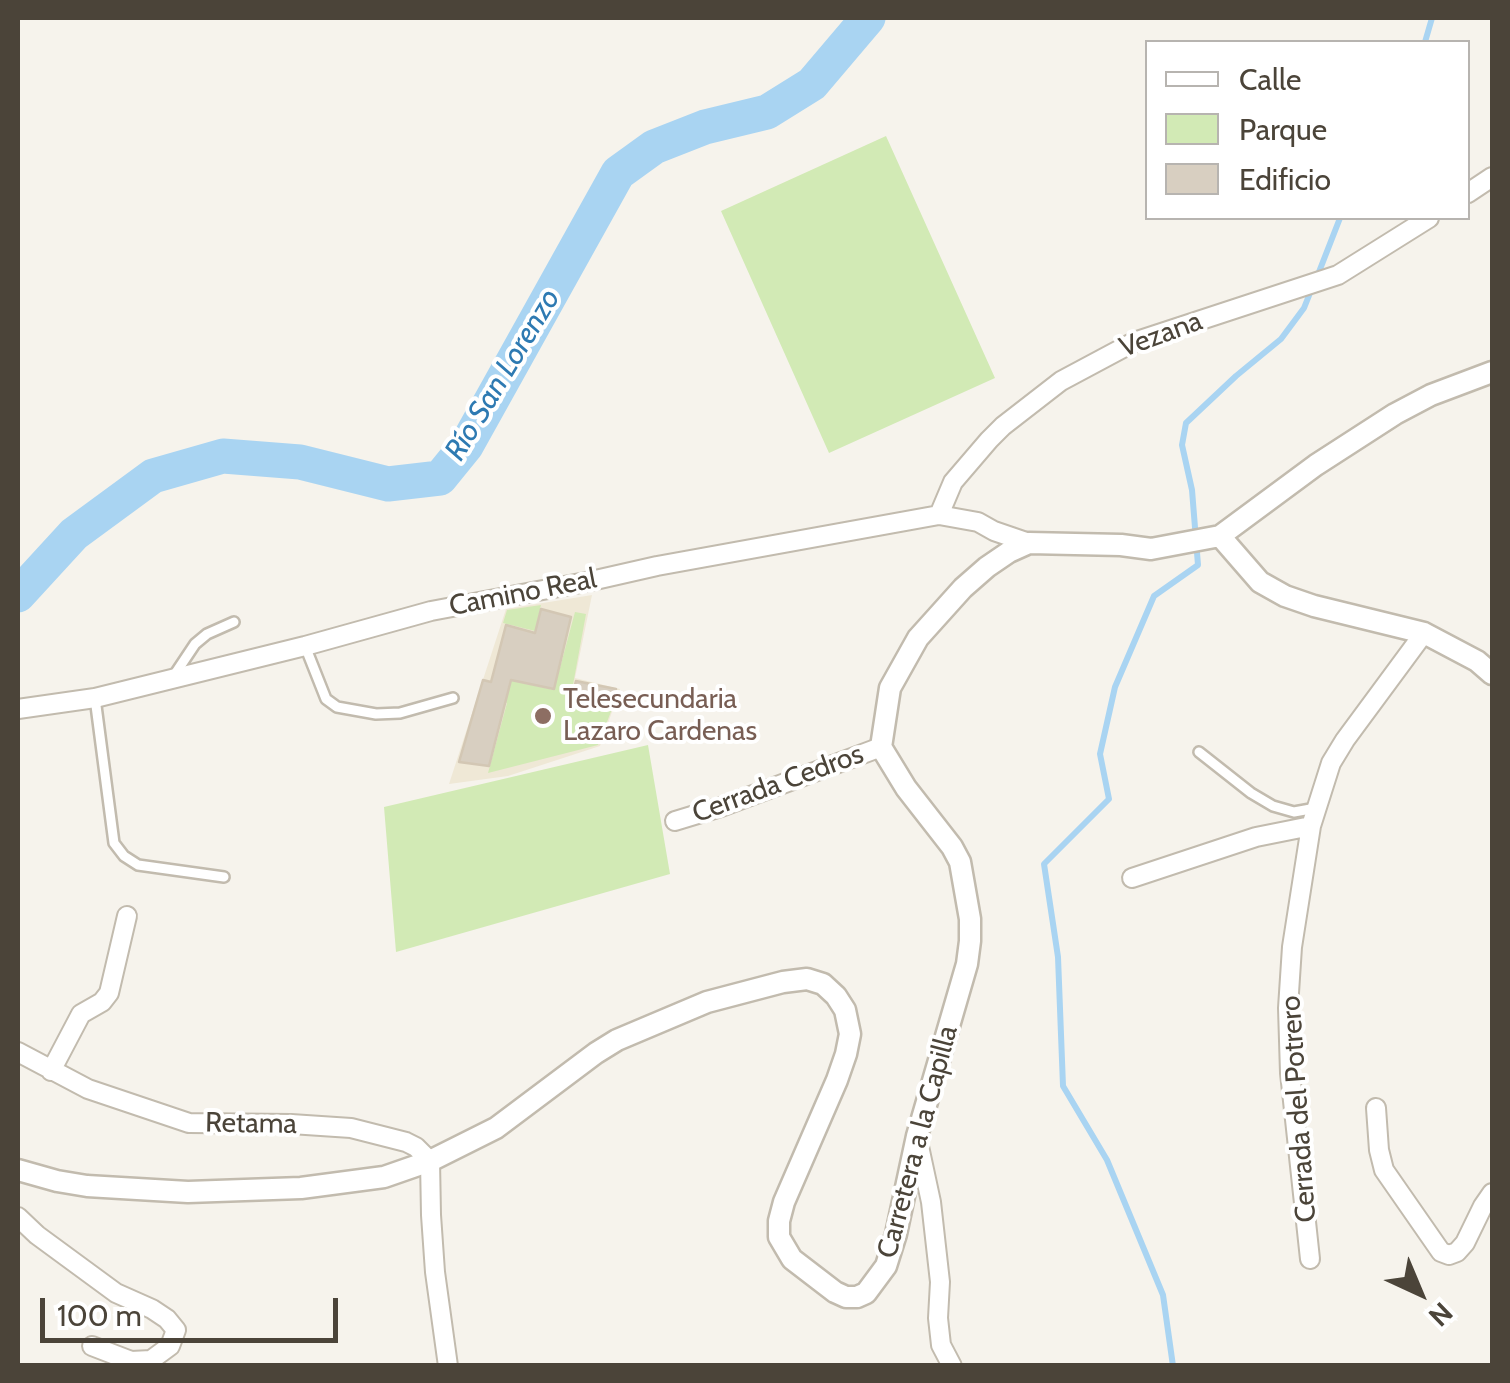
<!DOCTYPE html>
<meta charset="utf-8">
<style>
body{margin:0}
#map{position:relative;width:1510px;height:1383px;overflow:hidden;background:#f6f3ec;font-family:Cabin,sans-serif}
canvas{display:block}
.frame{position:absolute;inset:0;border:20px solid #4b4439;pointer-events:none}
.legend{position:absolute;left:1145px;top:40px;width:325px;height:180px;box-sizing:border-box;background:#fff;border:2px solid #b7b4b0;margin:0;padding:12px 18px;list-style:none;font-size:30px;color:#4b4439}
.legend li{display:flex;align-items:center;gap:20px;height:50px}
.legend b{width:50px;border:2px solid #b7b4b0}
.north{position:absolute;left:1370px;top:1243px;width:100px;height:100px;-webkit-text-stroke:8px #fff;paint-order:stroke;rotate:136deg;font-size:28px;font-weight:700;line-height:40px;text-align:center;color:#4b4439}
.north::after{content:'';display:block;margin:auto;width:35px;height:45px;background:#4b4439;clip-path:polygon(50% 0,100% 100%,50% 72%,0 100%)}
.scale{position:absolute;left:40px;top:1298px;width:298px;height:45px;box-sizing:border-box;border:5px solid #4b4439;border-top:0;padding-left:12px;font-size:30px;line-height:35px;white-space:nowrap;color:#4b4439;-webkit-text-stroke:8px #fff;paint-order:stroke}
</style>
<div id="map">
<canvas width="1510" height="1383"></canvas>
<div class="frame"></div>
<ul class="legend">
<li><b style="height:12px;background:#fff"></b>Calle</li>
<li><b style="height:28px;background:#d2eab5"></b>Parque</li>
<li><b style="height:28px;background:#d8cfc1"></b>Edificio</li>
</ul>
<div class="north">N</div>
<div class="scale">100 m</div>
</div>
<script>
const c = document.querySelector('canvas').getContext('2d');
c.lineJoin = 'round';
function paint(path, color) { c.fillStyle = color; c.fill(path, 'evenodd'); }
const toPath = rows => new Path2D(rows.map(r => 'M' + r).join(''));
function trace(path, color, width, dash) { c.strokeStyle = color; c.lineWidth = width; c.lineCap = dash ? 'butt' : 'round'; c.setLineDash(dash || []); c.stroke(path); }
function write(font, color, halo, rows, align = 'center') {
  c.font = font + ' Cabin,sans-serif'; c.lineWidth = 8; c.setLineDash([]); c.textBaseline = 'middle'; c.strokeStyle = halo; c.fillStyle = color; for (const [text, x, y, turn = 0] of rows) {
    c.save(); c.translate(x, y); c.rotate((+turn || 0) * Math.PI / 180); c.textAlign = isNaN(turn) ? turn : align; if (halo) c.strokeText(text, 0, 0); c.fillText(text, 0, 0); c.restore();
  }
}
paint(toPath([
 [592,595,575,678,620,689,600,746,508,776,449,784,506,609]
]), '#efe8d6');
paint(toPath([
 [886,136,995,378,829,453,721,211],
 [541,605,535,631,503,623,507,610],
 [575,612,586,614,570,701,612,709,598,745,488,773,507,703,494,699,500,678,554,690],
 [648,745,670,874,396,952,384,807]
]), '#d2eab5');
trace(toPath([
 [1425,42,1432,18],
 [1317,277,1340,218],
 [1173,1366,1163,1295,1107,1160,1063,1086,1058,957,1044,864,1109,799,1100,754,1115,687,1154,596,1198,565,1192,490,1182,445,1186,423,1236,376,1281,339,1304,308,1312,288]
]), '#a9d4f2', 6);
trace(toPath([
 [18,595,74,534,153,476,223,456,300,462,388,484,440,478,466,446,618,173,654,147,705,127,767,112,812,84,868,18]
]), '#a9d4f2', 35);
const building = toPath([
 [541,609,571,617,554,689,511,680,489,766,459,762,483,680,491,682,506,625,535,633,541,609],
 [576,681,616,689,610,707,571,700,576,681]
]);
paint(building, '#d8cfc1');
trace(building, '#d3c7b4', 2.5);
const service = toPath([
 [305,646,326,699,337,707,376,714,400,713,453,698],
 [173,677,195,644,207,634,234,622],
 [95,698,114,843,124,856,138,865,224,877],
 [1199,752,1251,793,1273,806,1294,812,1316,808]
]);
const minor = toPath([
 [1468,193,1492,177],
 [939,515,953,482,989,440,1003,426,1061,381,1134,342,1338,275,1429,218],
 [18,709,95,698,305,646,431,611,591,581,657,566,939,515,978,522,994,531,1029,543],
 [675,821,721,807,881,747],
 [1132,878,1256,837,1311,826],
 [18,1052,88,1089,189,1123,291,1124,351,1128,406,1142,416,1147,430,1161,431,1215,435,1272,448,1366],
 [51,1071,81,1014,102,1002,109,993,127,916],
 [1376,1108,1379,1150,1384,1170,1441,1252,1449,1255,1457,1252,1465,1243,1483,1206,1492,1193],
 [917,1137,931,1202,940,1282,938,1318,941,1345,952,1366],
 [18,1217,37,1235,116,1293,152,1309,167,1319,176,1330,170,1346,151,1360,131,1361,92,1346],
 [1310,1259,1290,1073,1288,1008,1292,947,1311,826,1331,763,1345,740,1424,633]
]);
const tertiary = toPath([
 [1220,536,1260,582,1285,596,1314,606,1424,633,1477,661,1492,674],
 [18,1170,57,1181,87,1186,188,1192,301,1188,384,1177,430,1161,496,1128,596,1053,617,1040,707,1002,783,982,807,979,823,984,836,996,845,1010,850,1034,846,1054,837,1080,784,1202,779,1221,779,1237,792,1259,835,1292,846,1297,857,1297,866,1293,886,1266,896,1234,917,1136,967,964,970,941,970,919,960,862,952,847,906,788,881,747,890,688,918,638,963,588,987,567,1009,552,1029,543,1121,545,1151,549,1220,536,1316,465,1395,414,1431,395,1492,372]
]);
trace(service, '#c2bbae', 14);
trace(minor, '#c2bbae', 22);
trace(tertiary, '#c2bbae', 25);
trace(service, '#fff', 9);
trace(minor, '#fff', 18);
trace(tertiary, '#fff', 20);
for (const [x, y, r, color] of [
 [543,716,10,"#8d6e63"]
]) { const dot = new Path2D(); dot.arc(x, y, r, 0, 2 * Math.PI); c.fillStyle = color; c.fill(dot); trace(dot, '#fff', 4); }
write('28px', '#4b4439', '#fff', [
 ["Vezana",1161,335,-20],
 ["Camino Real",523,593,-11],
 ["Cerrada Cedros",778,784,-20],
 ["Cerrada del Potrero",1299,1109,-94],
 ["Retama",251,1124,1],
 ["Carretera a la Capilla",918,1142,-75]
]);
write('28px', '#785e54', '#fff', [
 ["Telesecundaria",563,700],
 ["Lazaro Cardenas",563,732]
], 'left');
write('italic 30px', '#2e7ab2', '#fff', [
 ["Río San Lorenzo",503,375,-59]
]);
</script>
